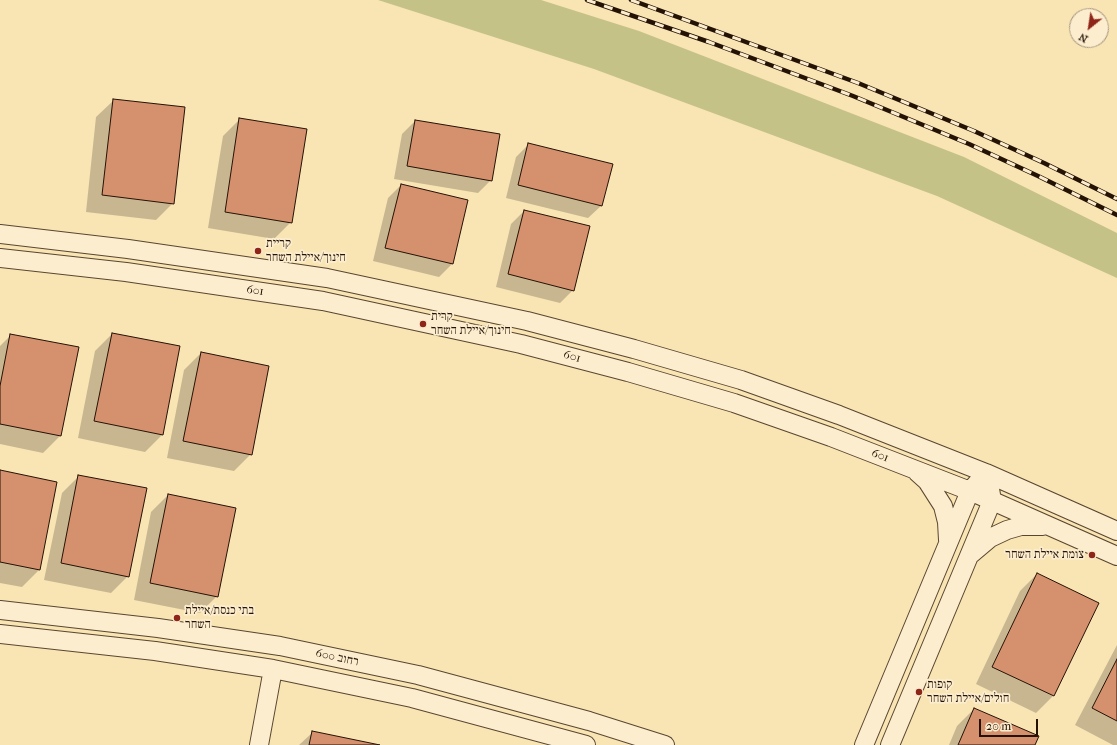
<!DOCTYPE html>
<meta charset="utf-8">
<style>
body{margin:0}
#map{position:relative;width:1117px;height:745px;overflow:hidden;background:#f9e4b3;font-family:"IM FELL French Canon",serif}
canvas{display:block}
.north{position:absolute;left:1069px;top:8px;width:40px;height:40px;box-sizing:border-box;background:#fbedce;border:1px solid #a5957e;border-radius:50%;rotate:210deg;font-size:11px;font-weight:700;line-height:16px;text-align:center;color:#241205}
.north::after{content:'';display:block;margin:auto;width:14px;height:18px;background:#8f2418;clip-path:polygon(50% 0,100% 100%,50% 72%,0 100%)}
.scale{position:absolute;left:979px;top:719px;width:59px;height:18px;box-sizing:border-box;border:2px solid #241205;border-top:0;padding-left:5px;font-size:12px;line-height:14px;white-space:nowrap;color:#241205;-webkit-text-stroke:3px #fbedce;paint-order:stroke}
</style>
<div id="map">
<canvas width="1117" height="745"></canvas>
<div class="north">N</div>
<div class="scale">20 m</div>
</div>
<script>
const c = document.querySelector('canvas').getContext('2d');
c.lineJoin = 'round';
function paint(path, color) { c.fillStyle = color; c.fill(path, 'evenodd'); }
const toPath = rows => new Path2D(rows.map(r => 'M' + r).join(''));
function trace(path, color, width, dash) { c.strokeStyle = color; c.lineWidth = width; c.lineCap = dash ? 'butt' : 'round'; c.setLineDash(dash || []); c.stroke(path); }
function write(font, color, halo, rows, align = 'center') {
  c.font = font + ' "IM FELL French Canon","Frank Ruhl Libre",serif'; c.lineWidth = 3.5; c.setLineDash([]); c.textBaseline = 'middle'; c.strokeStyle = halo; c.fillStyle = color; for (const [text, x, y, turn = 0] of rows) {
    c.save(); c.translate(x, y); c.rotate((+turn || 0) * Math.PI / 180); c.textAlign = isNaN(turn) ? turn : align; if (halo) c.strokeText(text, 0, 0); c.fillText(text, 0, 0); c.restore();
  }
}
paint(toPath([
 [378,0,541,0,639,31,964,157,1117,233,1117,278,937,196,594,69]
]), '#c5c287');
paint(toPath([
 [114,100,173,203,156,220,86,212,96,117],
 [240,119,291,222,274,239,208,228,223,136],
 [415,121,499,135,491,180,478,193,394,179,402,134],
 [529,144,602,205,588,218,506,198,516,157],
 [401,185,452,264,439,277,373,261,388,198],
 [524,211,573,290,560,303,496,287,511,224],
 [112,334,162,435,145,452,78,438,95,351],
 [11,335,60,436,43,453,0,444,0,346],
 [201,353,251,454,234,471,167,458,184,370],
 [0,471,56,482,39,570,22,587,0,583],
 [79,476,128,576,111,593,44,580,62,493],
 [168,495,217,596,200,613,134,600,151,512],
 [1037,574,1098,603,1053,696,1036,713,976,684,1020,591],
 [1117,645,1117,745,1113,745,1075,725],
 [974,709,1034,745,949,745,957,726],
 [312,733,375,745,299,745]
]), '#0003');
const building = toPath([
 [113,99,185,107,174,204,102,195,113,99],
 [239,118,307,129,292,223,225,212,239,118],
 [415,120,500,134,492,181,407,166,415,120],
 [528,143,613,164,602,206,518,185,528,143],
 [401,184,468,200,453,264,385,248,401,184],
 [524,210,590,226,574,291,508,274,524,210],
 [112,333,180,346,163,435,94,421,112,333],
 [10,334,79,347,61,436,0,424,0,386,10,334],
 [201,352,269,366,252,455,183,441,201,352],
 [0,470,57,482,40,570,0,562,0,470],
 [78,475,147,488,129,577,61,563,78,475],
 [168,494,236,508,218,597,150,583,168,494],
 [1037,573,1099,603,1054,696,992,667,1037,573],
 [1117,659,1117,721,1092,708,1117,659],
 [974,708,1039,736,1035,745,958,745,974,708],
 [312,731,380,745,309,745,312,731]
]);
paint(building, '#d5906e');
trace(building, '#241205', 1);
const street = toPath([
 [0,234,128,249,327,278,527,321,634,349,741,380,839,415,986,473,1117,531],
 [0,258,126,272,323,301,521,344,628,372,734,403,831,437,970,491,1117,556],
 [917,472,927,481,943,506,947,522,948,540],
 [971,554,990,538,1007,530,1021,526,1043,526],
 [0,610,158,628,280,646,418,675,589,721,665,745],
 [0,634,155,651,273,669,412,698,586,745],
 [259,745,273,669],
 [864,745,970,491,978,482],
 [890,745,992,501,990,489]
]);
trace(street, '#594630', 20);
trace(street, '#fbedce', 18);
const rail = toPath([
 [587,0,709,42,853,96,969,144,1038,176,1117,215],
 [631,0,858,83,974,131,1044,163,1117,199]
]);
trace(rail, '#241205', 4.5);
trace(rail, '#fbedce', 3, [9]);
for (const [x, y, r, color] of [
 [258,251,4,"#8f2418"],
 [423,324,4,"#8f2418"],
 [1092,555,4,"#8f2418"],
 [177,618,4,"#8f2418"],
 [919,692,4,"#8f2418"]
]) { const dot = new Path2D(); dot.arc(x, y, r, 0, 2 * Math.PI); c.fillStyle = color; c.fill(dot); trace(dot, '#fbedce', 1.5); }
write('12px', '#241205', '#fbedce', [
 ["קריית",266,244],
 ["חינוך/איילת השחר",266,258],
 ["קרית",431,317],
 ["חינוך/איילת השחר",431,331],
 ["צומת איילת השחר",1084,555,"right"],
 ["בתי כנסת/איילת",185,611],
 ["השחר",185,625],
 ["קופות",927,685],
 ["חולים/איילת השחר",927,699]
], 'left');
write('12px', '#241205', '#fbedce', [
 ["601",255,291,8],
 ["601",572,357,15],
 ["601",880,456,21],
 ["רחוב 600",337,658,12]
]);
</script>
